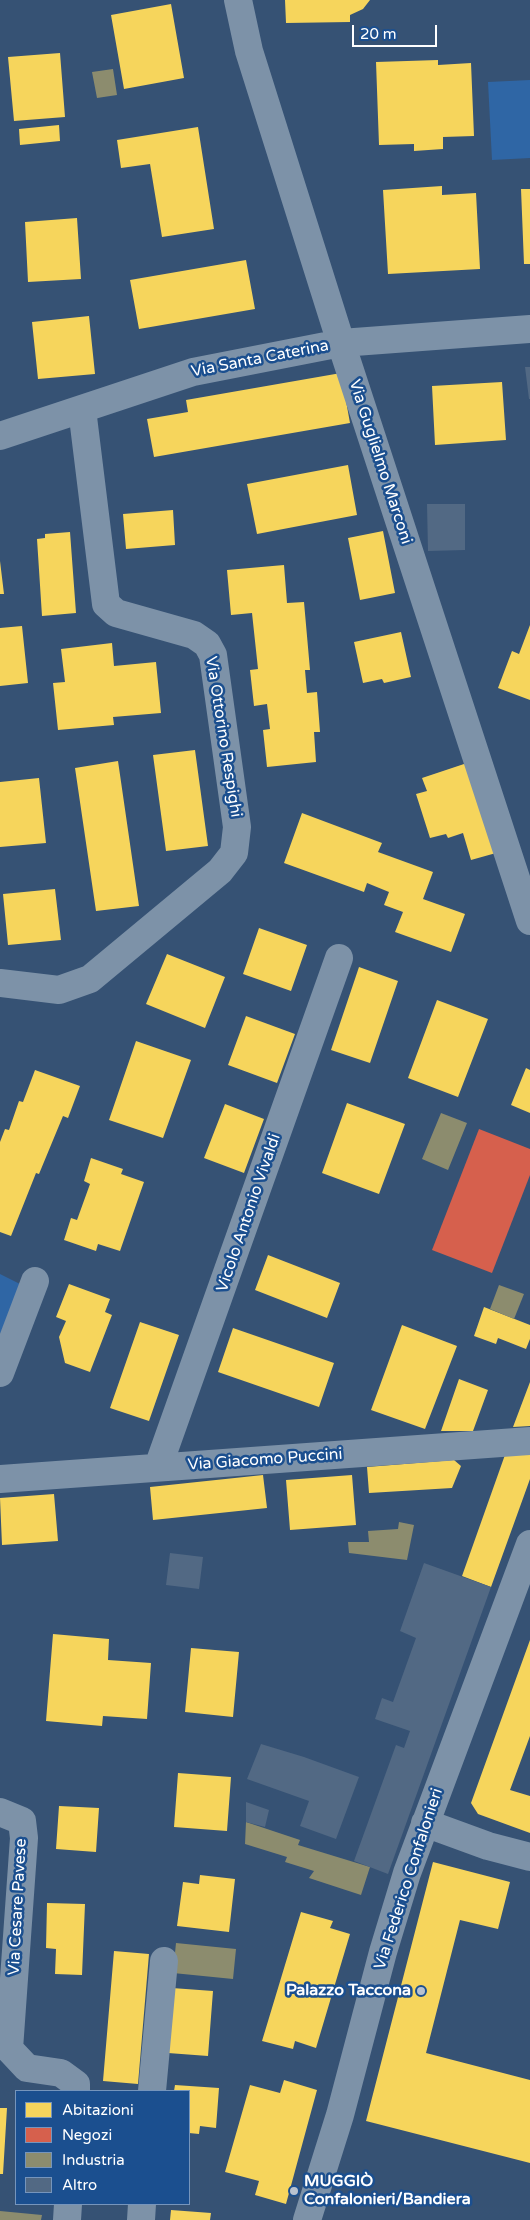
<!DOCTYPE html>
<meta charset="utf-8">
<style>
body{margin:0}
#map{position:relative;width:530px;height:2220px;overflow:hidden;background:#365274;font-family:"Varela Round",sans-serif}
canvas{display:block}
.legend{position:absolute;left:15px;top:2090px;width:175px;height:115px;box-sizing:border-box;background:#1b4f8f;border:1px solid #7695bc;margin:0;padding:6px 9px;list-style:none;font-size:15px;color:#fff}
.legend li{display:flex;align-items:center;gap:10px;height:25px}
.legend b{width:25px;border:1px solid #7695bc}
.scale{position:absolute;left:352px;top:25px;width:85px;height:22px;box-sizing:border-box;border:2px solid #fff;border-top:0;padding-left:6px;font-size:15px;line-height:18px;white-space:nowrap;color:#fff;-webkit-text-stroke:4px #1b4f8f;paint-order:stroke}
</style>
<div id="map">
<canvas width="530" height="2220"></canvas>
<ul class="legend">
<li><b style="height:14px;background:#f6d55c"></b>Abitazioni</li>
<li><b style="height:14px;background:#d6604d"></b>Negozi</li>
<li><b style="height:14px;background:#8c8c6e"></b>Industria</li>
<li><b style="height:14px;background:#526984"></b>Altro</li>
</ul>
<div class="scale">20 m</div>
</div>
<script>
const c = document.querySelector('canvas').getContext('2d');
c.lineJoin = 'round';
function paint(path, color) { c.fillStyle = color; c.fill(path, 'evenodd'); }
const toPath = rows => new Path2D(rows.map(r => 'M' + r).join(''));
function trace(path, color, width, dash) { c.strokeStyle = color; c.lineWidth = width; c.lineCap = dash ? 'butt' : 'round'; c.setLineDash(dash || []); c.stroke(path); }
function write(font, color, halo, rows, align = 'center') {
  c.font = font + ' "Varela Round",sans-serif'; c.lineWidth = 5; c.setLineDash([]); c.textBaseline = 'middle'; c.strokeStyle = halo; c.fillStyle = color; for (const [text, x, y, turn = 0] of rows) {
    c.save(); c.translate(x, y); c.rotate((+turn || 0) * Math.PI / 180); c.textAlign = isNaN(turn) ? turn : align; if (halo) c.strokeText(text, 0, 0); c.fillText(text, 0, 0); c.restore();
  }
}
paint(toPath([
 [530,80,530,158,492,160,488,82],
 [0,1274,20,1284,0,1335]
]), '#2f66a5');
paint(toPath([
 [285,0,370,0,363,9,350,15,350,22,286,23],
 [171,4,184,78,124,89,111,15],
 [60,53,65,117,14,121,8,57],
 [438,60,438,65,471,63,474,136,443,137,443,149,414,151,414,144,379,145,376,62],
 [59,125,60,141,20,145,19,129],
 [198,127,214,229,162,237,150,164,121,168,117,140],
 [442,186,442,195,476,193,480,269,388,274,383,190],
 [521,189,530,189,530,264,524,264],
 [77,218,81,279,28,282,25,222],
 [246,260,255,309,139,329,130,280],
 [89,316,95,374,38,379,32,322],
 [341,373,350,423,154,457,147,419,188,412,186,400],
 [502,382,506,440,435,445,432,386],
 [348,465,357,515,257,534,247,484],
 [173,510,175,545,126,549,123,514],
 [383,531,395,593,360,600,348,538],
 [70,532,76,613,42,616,37,539,45,538,45,534],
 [0,561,4,594,0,594],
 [284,565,287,603,304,602,310,670,305,670,307,693,317,692,320,732,314,732,316,762,267,767,263,730,270,729,267,704,254,706,250,670,258,669,252,613,231,615,227,570],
 [530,625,530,700,498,688,512,651,519,654],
 [22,626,28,683,0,686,0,628],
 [401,632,411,677,384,683,382,679,363,683,354,642],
 [112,643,114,666,156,662,161,713,113,717,114,725,58,730,53,683,65,682,61,649],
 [195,750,208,846,166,851,153,755],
 [118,761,139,906,96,911,75,768],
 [467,763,496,853,471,860,463,833,448,838,446,834,430,838,416,794,427,791,422,778],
 [39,778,46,843,0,847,0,782],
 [302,813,382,843,378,852,433,872,423,899,465,914,451,952,395,932,403,912,384,905,389,892,367,883,364,892,284,863],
 [55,889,61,940,8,945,3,894],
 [259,928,307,945,291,991,243,974],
 [167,954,225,977,205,1028,146,1004],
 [359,967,398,981,370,1063,331,1050],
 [437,1000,488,1019,458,1097,408,1078],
 [246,1016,295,1034,277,1083,228,1065],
 [136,1041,191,1060,163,1138,109,1120],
 [526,1068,530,1070,530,1113,511,1105],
 [35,1070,80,1086,68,1118,63,1116,39,1174,36,1173,11,1236,0,1232,0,1142,5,1129,9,1130,19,1101,23,1102],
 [347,1103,405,1124,379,1194,322,1173],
 [225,1104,264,1119,244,1173,204,1158],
 [91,1158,123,1169,121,1174,144,1182,120,1251,98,1244,96,1251,64,1240,71,1218,77,1220,90,1184,84,1181],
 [268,1255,340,1283,327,1318,255,1290],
 [69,1284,110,1299,105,1312,112,1315,90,1372,65,1363,59,1337,66,1321,56,1317],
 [484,1307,530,1325,530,1339,526,1349,498,1338,496,1344,474,1336],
 [140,1322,179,1335,149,1421,110,1408],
 [402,1325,457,1346,425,1429,371,1410],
 [233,1328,334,1363,319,1407,218,1372],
 [459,1379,488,1390,473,1431,441,1431],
 [530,1383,530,1426,513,1427,530,1382],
 [530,1450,530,1479,491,1587,462,1576,506,1452],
 [454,1460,461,1466,452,1488,369,1493,367,1467],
 [263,1475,267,1508,153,1520,150,1487],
 [352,1475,356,1525,290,1530,286,1480],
 [54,1494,58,1541,2,1545,0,1498],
 [53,1634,109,1639,108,1660,151,1663,147,1719,103,1716,102,1726,46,1721],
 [530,1640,530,1736,510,1790,530,1796,530,1833,478,1814,471,1803],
 [191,1648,239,1652,233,1717,185,1712],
 [178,1773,231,1777,227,1831,174,1827],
 [59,1806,99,1808,96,1852,56,1849],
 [433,1862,510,1882,498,1929,460,1920,426,2053,530,2080,530,2163,366,2121],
 [200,1875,235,1879,229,1932,177,1926,183,1882,199,1884],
 [47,1903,85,1904,82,1975,55,1974,56,1949,46,1948],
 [301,1912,333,1921,330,1928,350,1934,316,2048,295,2041,293,2049,262,2041],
 [114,1951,149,1954,138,2084,103,2081],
 [172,1988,213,1991,208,2056,168,2053],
 [284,2080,317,2090,286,2204,255,2195,259,2181,225,2172,250,2085,280,2093],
 [175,2085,219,2088,216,2128,200,2126,199,2134,189,2133,189,2091,174,2091],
 [0,2108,7,2108,3,2174,0,2174],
 [171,2210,211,2213,210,2220,170,2220]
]), '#f6d55c');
paint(toPath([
 [479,1129,530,1149,530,1175,492,1273,432,1250]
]), '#d6604d');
paint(toPath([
 [113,69,117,95,97,98,92,72],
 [441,1113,467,1123,448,1170,422,1159],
 [499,1285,524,1294,514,1319,490,1309],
 [399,1522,414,1525,407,1560,349,1553,348,1542,369,1542,368,1531,398,1529],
 [246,1822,300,1840,298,1845,370,1867,361,1895,309,1878,314,1871,285,1862,287,1857,245,1844],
 [176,1943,236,1949,233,1979,173,1973],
 [0,2211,42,2215,41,2220,0,2220]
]), '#8c8c6e');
paint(toPath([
 [525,367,530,367,530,399,529,399],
 [427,504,465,504,465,550,428,551],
 [170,1553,203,1557,199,1589,166,1585],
 [424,1563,491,1587,388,1874,354,1861,396,1745,404,1748,410,1731,375,1719,382,1698,393,1702,416,1638,400,1631],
 [261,1744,304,1757,359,1777,336,1839,300,1826,309,1801,247,1779],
 [246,1802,269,1810,265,1827,246,1822]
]), '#526984');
trace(toPath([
 [238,0,249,51,341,343,530,921],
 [0,436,193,372,341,343,530,329],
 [0,983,59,990,90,979,220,871,234,853,237,827,213,655,207,644,194,635,116,613,106,604,82,409],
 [0,1373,35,1281],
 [158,1467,339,958],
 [0,1479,530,1441],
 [0,1812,22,1821,24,1838,9,2049,27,2068,61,2073,76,2084,76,2091],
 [152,2091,164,1961],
 [67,2220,68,2204],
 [141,2220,142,2204]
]), '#7d92a8', 28);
trace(toPath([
 [425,1823,488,1846,530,1857],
 [307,2220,340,2115,383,1952,407,1873,530,1544]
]), '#7d92a8', 28);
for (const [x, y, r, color] of [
 [421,1991,5,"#b9c2ce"],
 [294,2191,5,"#b9c2ce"]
]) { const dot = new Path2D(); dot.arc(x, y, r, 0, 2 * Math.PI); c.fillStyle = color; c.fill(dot); trace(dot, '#1b4f8f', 2); }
write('16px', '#fff', '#1b4f8f', [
 ["Via Santa Caterina",260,359,-11],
 ["Via Guglielmo Marconi",380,462,72],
 ["Via Ottorino Respighi",223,737,81],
 ["Vicolo Antonio Vivaldi",249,1213,-71],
 ["Via Giacomo Puccini",265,1460,-4],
 ["Via Federico Confalonieri",409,1879,-72],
 ["Via Cesare Pavese",18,1907,-87]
]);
write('bold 16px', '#fff', '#1b4f8f', [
 ["Palazzo Taccona",411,1991],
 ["MUGGIÒ",304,2182,"left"],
 ["Confalonieri/Bandiera",304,2200,"left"]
], 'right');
</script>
